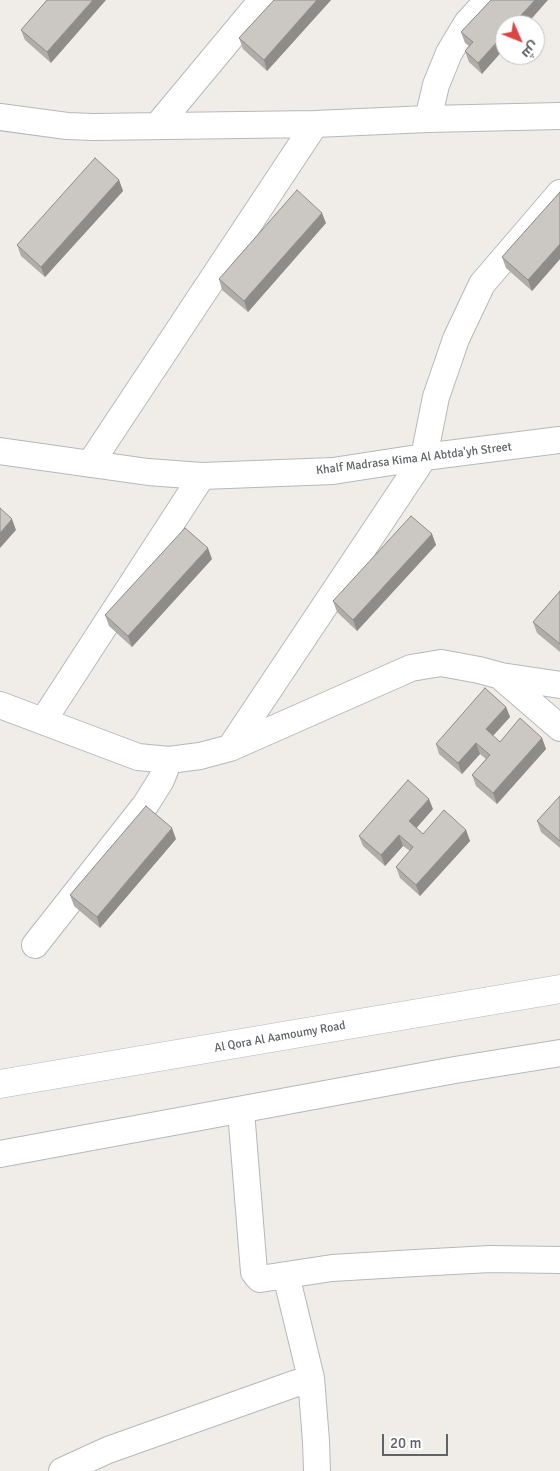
<!DOCTYPE html>
<meta charset="utf-8">
<style>
body{margin:0}
#map{position:relative;width:560px;height:1471px;overflow:hidden;background:#f0ede8;font-family:Signika,Cairo,sans-serif}
canvas{display:block}
.north{position:absolute;left:495px;top:15px;width:50px;height:50px;box-sizing:border-box;background:#fff;border:1px solid #bfc1c2;border-radius:50%;rotate:134deg;font-size:14px;font-weight:700;line-height:20px;text-align:center;color:#5f6367}
.north::after{content:'';display:block;margin:auto;width:18px;height:22px;background:#da4544;clip-path:polygon(50% 0,100% 100%,50% 72%,0 100%)}
.scale{position:absolute;left:382px;top:1434px;width:66px;height:22px;box-sizing:border-box;border:2px solid #5f6367;border-top:0;padding-left:6px;font-size:15px;line-height:18px;white-space:nowrap;color:#5f6367;-webkit-text-stroke:4px #fff;paint-order:stroke}
</style>
<div id="map">
<canvas width="560" height="1471"></canvas>
<div class="north">ش</div>
<div class="scale">20 m</div>
</div>
<script>
const c = document.querySelector('canvas').getContext('2d');
c.lineJoin = 'round';
const toPath = rows => new Path2D(rows.map(r => 'M' + r).join(''));
function trace(path, color, width, dash) { c.strokeStyle = color; c.lineWidth = width; c.lineCap = dash ? 'butt' : 'round'; c.setLineDash(dash || []); c.stroke(path); }
function paint(path, color) { c.fillStyle = color; c.fill(path, 'evenodd'); }
function write(font, color, halo, rows, align = 'center') {
  c.font = font + ' Signika,sans-serif'; c.lineWidth = 5; c.setLineDash([]); c.textBaseline = 'middle'; c.strokeStyle = halo; c.fillStyle = color; for (const [text, x, y, turn = 0] of rows) {
    c.save(); c.translate(x, y); c.rotate((+turn || 0) * Math.PI / 180); c.textAlign = isNaN(turn) ? turn : align; if (halo) c.strokeText(text, 0, 0); c.fillText(text, 0, 0); c.restore();
  }
}
const street = toPath([
 [0,117,67,126,93,127,315,124,428,119,560,116],
 [428,119,436,85,449,53,467,23,488,0],
 [158,125,262,0],
 [0,451,148,472,202,476,333,471,424,457,560,440],
 [90,464,315,124],
 [501,677,560,728],
 [0,705,138,757,169,760,200,756,230,748,411,668,441,663,479,670,501,676,560,685],
 [43,721,202,476],
 [230,748,424,457,436,397,456,339,482,284,560,193],
 [35,945,146,804,161,780,169,760],
 [241,1111,254,1272,257,1276,260,1279,332,1268,416,1263,490,1259,560,1260],
 [0,1154,455,1070,560,1053],
 [311,1378,316,1441,317,1471],
 [62,1471,108,1450,311,1378,286,1275]
]);
const secondary = toPath([
 [0,1084,560,989]
]);
trace(street, '#b5b8bb', 28);
trace(secondary, '#b4b7bb', 29);
trace(street, '#fff', 26);
trace(secondary, '#fff', 28);
paint(toPath([
 [47,0,51,63,25,40,21,30],
 [274,0,331,0,267,71,243,49,239,38],
 [491,0,482,74,469,62,465,51,469,46,465,43,461,32],
 [119,180,123,191,45,277,21,256,17,245],
 [560,192,560,259,532,291,506,268,502,257],
 [326,223,248,312,222,290,219,279],
 [432,534,436,545,357,631,337,612,333,601],
 [212,559,132,647,109,626,105,615],
 [560,591,560,652,537,633,533,622],
 [506,707,510,717,493,736,500,742,542,738,546,749,497,804,476,786,472,775,486,759,480,754,462,774,439,754,436,744],
 [560,796,560,848,541,832,537,821],
 [433,809,416,828,423,834,466,830,470,841,420,896,400,878,396,867,410,851,403,846,385,866,363,846,359,836],
 [176,839,100,928,74,906,70,895]
]), '#afaca9');
paint(toPath([
 [93,0,106,0,51,63,47,52],
 [317,0,331,0,267,71,264,60],
 [535,0,548,0,526,25,512,25],
 [505,33,505,48,482,74,478,63],
 [119,180,123,191,45,277,41,267],
 [322,213,326,223,248,312,244,301],
 [560,244,560,259,532,291,528,280],
 [12,519,16,530,0,548,0,533],
 [432,534,436,545,357,631,353,620],
 [208,548,212,559,132,647,128,636],
 [506,707,510,717,489,740,486,729],
 [542,738,546,749,497,804,493,793],
 [476,743,480,754,462,774,458,763],
 [429,799,433,809,413,832,409,821],
 [172,828,176,839,100,928,97,917],
 [466,830,470,841,420,896,416,885],
 [399,835,403,846,385,866,381,855]
]), '#8e8c89');
const building = toPath([
 [47,0,93,0,47,52,21,30,47,0],
 [274,0,317,0,264,60,239,38,274,0],
 [491,0,535,0,512,25,505,25,505,33,478,63,465,51,473,42,461,32,491,0],
 [95,158,119,180,41,267,17,245,95,158],
 [297,190,322,213,244,301,219,279,297,190],
 [560,192,560,244,528,280,502,257,560,192],
 [0,508,12,519,0,533,0,508],
 [411,516,432,534,353,620,333,601,411,516],
 [185,528,208,548,128,636,105,615,185,528],
 [560,591,560,644,533,622,560,591],
 [485,688,506,707,486,729,500,742,520,718,542,738,493,793,472,775,490,755,476,743,458,763,436,744,485,688],
 [408,780,429,799,409,821,423,834,444,810,466,830,416,885,396,867,413,847,399,835,381,855,359,836,408,780],
 [560,796,560,841,537,821,560,796],
 [146,806,172,828,97,917,70,895,146,806]
]);
paint(building, '#cbc8c4');
trace(building, '#8e8c89', 1);
write('12px', '#5f6367', '#fff', [
 ["Khalf Madrasa Kima Al Abtda'yh Street",414,459,-7],
 ["Al Qora Al Aamoumy Road",280,1037,-10]
]);
</script>
